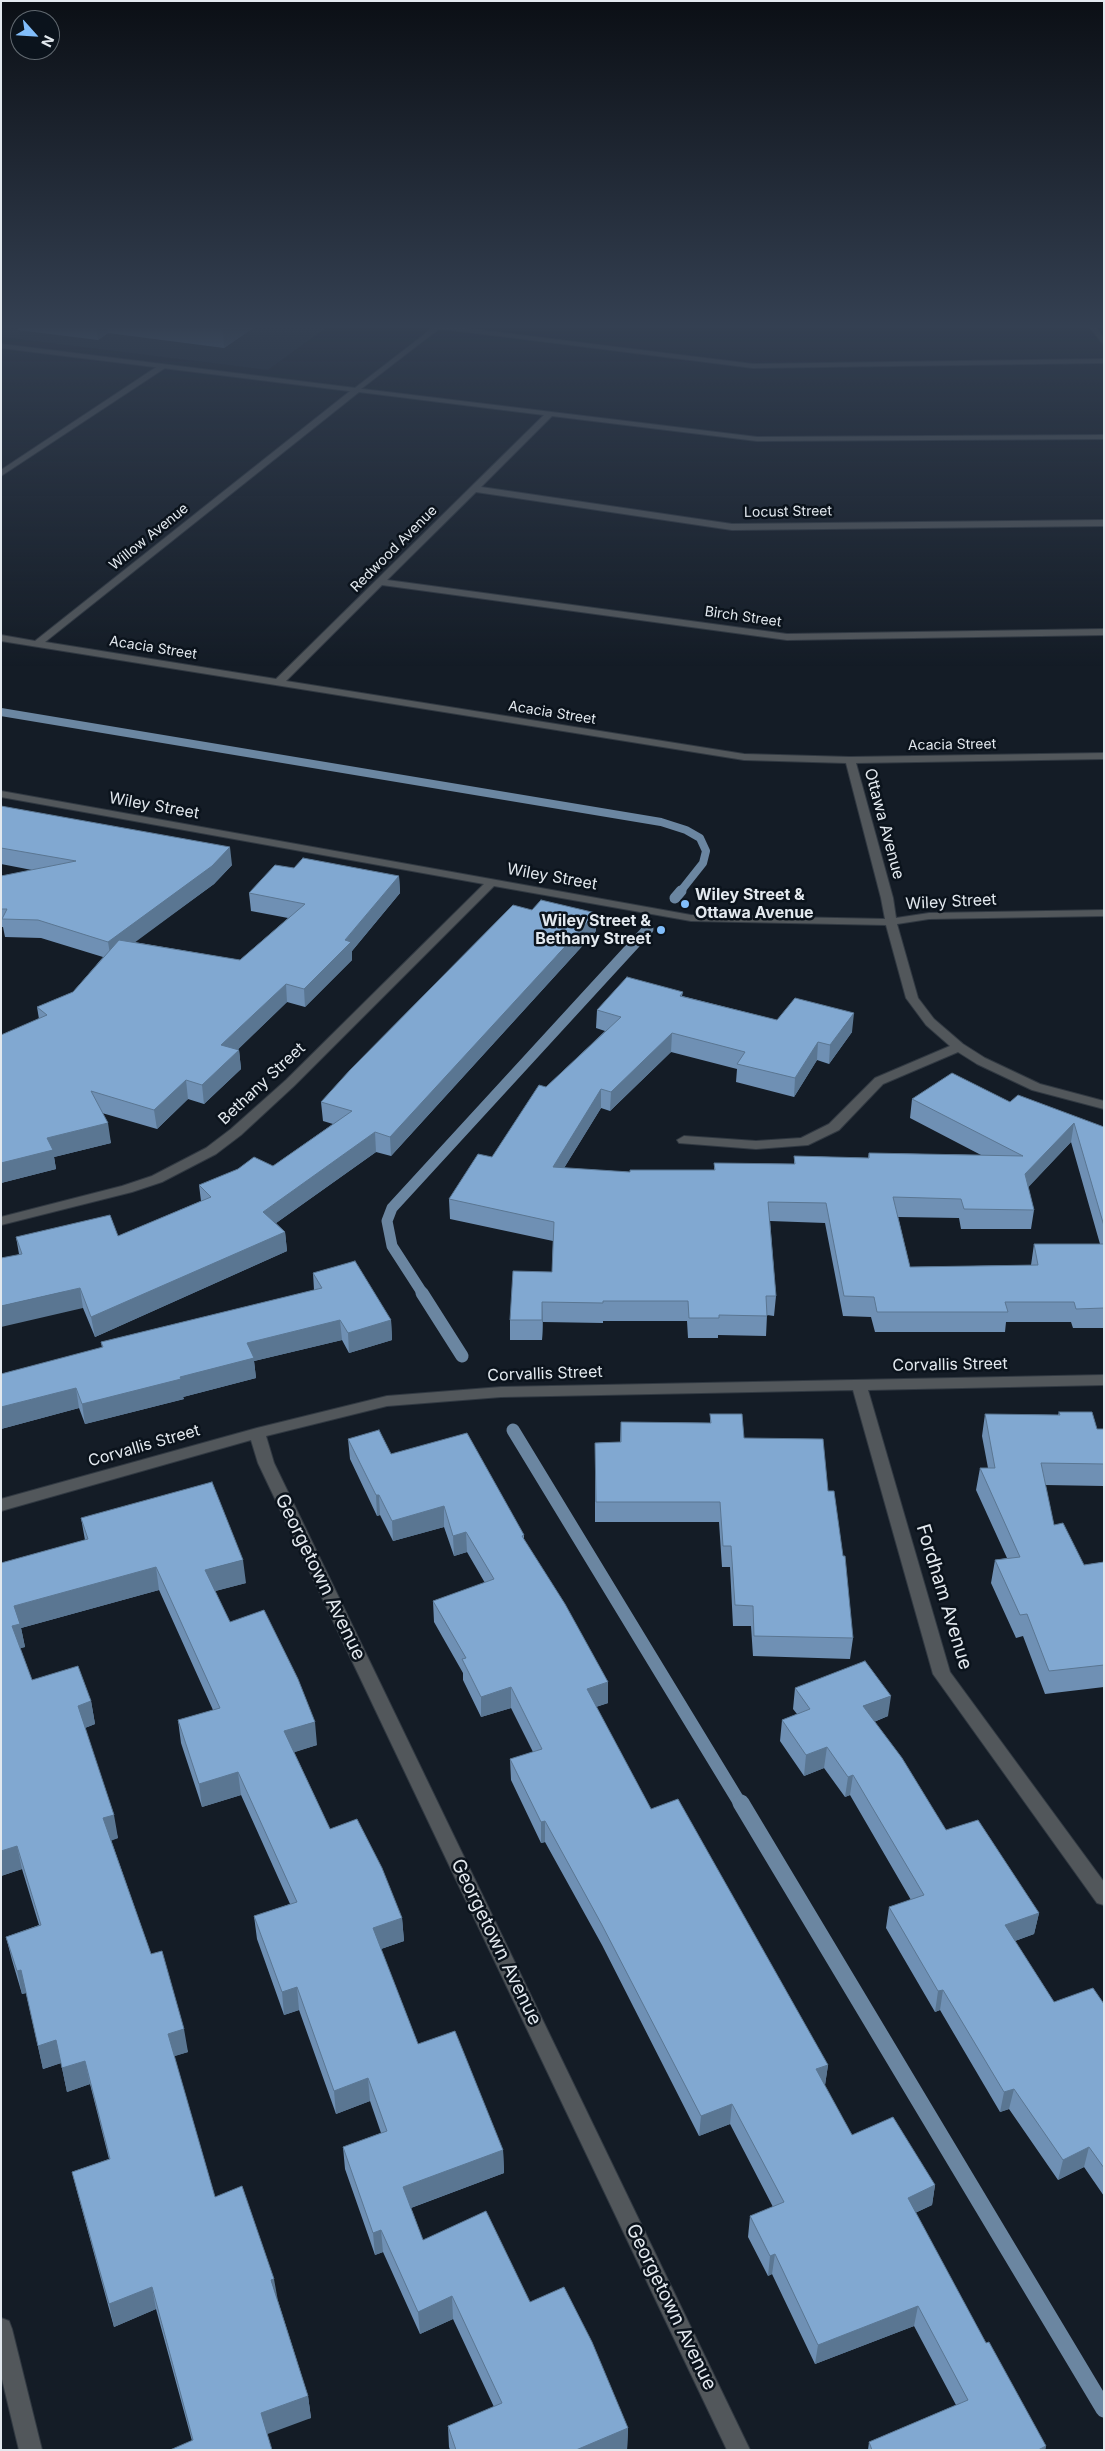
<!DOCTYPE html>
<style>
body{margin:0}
#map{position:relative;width:1105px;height:2451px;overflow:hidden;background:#141c26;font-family:Inter,sans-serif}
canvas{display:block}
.frame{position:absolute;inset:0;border:2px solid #e3e9ef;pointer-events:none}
.north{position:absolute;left:10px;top:10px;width:50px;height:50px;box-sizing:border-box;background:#0b131c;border:1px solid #616970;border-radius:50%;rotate:116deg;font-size:14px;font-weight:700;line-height:20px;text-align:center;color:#e3e9ef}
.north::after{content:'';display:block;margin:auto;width:18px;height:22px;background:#81bdfa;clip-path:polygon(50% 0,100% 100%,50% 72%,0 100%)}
</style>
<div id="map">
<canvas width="1105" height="2451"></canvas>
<div class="frame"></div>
<div class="north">N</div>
</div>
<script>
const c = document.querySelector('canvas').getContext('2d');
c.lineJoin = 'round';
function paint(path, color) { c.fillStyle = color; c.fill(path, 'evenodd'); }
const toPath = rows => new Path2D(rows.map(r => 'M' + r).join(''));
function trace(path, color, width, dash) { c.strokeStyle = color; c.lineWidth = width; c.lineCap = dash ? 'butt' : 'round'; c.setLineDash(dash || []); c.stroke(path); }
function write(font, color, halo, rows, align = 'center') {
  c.font = font + ' Inter,sans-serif'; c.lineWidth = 5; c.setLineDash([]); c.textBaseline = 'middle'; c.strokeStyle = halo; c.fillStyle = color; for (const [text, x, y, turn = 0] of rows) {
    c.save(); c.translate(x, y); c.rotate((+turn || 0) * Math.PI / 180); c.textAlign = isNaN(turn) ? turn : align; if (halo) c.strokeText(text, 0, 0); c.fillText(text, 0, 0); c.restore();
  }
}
paint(toPath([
 [1,324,331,324,268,370,1,337]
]), '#192634');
trace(toPath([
 [1,712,661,822,686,830,700,838,706,851,703,863,680,892]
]), '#6b86a1', 8);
trace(toPath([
 [675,898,681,891],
 [423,1294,392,1246,387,1221,392,1208,648,929]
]), '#6b86a1', 11);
trace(toPath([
 [422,1293,462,1356],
 [513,1430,741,1805]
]), '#6b86a1', 13);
trace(toPath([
 [741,1803,1104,2409]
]), '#6b86a1', 17);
const minor = toPath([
 [1087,324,1093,324,1104,338,1104,345,1087,324],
 [438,325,753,364,1104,359,1104,363,753,368,436,328,438,325],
 [161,364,168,366,1,476,1,470,161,364],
 [354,388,757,437,1104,435,1104,439,757,441,552,416,481,487,732,524,1104,520,1104,526,732,530,476,492,387,580,787,634,1104,629,1104,635,787,640,382,585,286,681,744,754,850,757,1104,753,1104,759,856,763,893,898,896,918,929,913,1104,910,1104,916,929,919,897,924,918,998,934,1019,963,1044,985,1058,1040,1084,1104,1101,1104,1109,1032,1090,977,1064,958,1052,883,1084,839,1130,808,1145,756,1149,679,1143,677,1140,684,1136,756,1141,801,1138,829,1124,875,1078,950,1046,926,1025,906,998,886,925,691,921,494,886,294,1086,241,1135,216,1154,162,1182,132,1192,1,1225,1,1217,122,1186,152,1176,206,1148,231,1129,286,1080,484,884,1,797,1,791,691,915,885,919,881,898,846,763,744,760,1,641,1,635,35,641,354,388],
 [359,392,544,415,276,679,45,642,359,392],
 [1104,1375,1104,1385,868,1390,950,1672,1104,1882,1104,1905,1097,1903,933,1674,853,1390,501,1397,387,1406,266,1436,274,1463,750,2450,727,2450,258,1463,251,1440,1,1511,1,1499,257,1428,387,1396,501,1387,1104,1375],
 [1,2318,9,2321,12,2329,42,2450,19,2450,1,2375,1,2318]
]);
const tertiary = toPath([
 [438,324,445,324,357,392,1,348,1,344,355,388,438,324]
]);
trace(minor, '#313942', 2);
trace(tertiary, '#313942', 2);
paint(minor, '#52575b');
paint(tertiary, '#52575b');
paint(toPath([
 [7,324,259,324,224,348,108,333,98,340,18,330,18,326,8,325],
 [1,806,232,865,214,884,134,942,240,960,288,918,251,911,249,893,294,868,399,876,400,893,352,951,352,960,305,1007,287,1002,237,1050,239,1050,241,1069,204,1104,188,1099,157,1129,102,1113,111,1143,54,1157,56,1169,1,1183,39,1019,37,1007,73,992,103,957,41,938,5,937,3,927,1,927,1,876,32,870,1,864],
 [596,931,391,1156,376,1152,276,1223,285,1232,287,1251,95,1337,83,1308,19,1254,16,1237,118,1236,201,1201,199,1185,273,1166,333,1124,323,1121,321,1102],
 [683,992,682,996,777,1020,852,1032,829,1064,817,1060,794,1097,736,1082,737,1069,671,1052,610,1111,601,1108,564,1168,630,1172,714,1170,714,1163,794,1164,794,1156,868,1158,869,1153,981,1155,910,1118,912,1099,1010,1102,1104,1127,1104,1328,1073,1328,1071,1322,1006,1322,1005,1332,875,1332,871,1317,843,1316,825,1223,770,1221,776,1296,774,1316,767,1315,766,1336,718,1335,718,1338,688,1338,687,1321,603,1321,603,1323,543,1322,542,1340,510,1340,510,1320,552,1272,553,1241,450,1219,449,1199,492,1157,546,1087,605,1031,596,1028,597,1010],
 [1071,1142,1100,1244,1034,1244,1031,1265,910,1267,898,1217,959,1218,961,1229,1031,1229,1034,1210,1028,1187],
 [313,1273,391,1320,392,1340,349,1353,342,1340,254,1361,256,1378,183,1397,184,1399,85,1424,79,1408,1,1429,1,1374,102,1348,101,1342,314,1290],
 [1059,1412,1097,1429,1104,1429,1104,1486,1045,1485,1054,1525,1084,1565,1104,1562,1104,1687,1045,1694,1023,1636,1016,1638,991,1583,995,1560,1007,1558,976,1490,980,1468,988,1468,982,1436,985,1414,1058,1415],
 [710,1414,744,1438,828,1491,853,1638,850,1659,753,1656,751,1626,733,1626,730,1567,722,1567,719,1522,595,1522,595,1443,620,1442,621,1422,710,1423],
 [348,1439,391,1454,524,1535,524,1540,608,1682,608,1703,596,1707,651,1809,828,2065,825,2085,824,2085,852,2135,935,2185,932,2205,915,2213,986,2343,1046,2446,1045,2450,868,2450,869,2442,956,2405,914,2326,815,2364,772,2274,768,2276,748,2237,750,2216,773,2207,730,2124,699,2136,602,1945,545,1842,541,1843,511,1780,510,1759,533,1752,511,1708,481,1717,463,1680,463,1673,434,1622,433,1601,485,1583,467,1552,454,1556,444,1527,393,1541,380,1515,377,1516,350,1459],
 [81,1518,246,1583,215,1591,230,1622,317,1745,294,1752,330,1829,402,1918,404,1941,381,1949,418,2044,503,2150,504,2173,411,2208,423,2240,530,2302,628,2428,627,2450,450,2450,449,2447,448,2426,494,2407,453,2319,420,2334,383,2252,375,2255,345,2169,343,2147,381,2133,370,2101,336,2114,299,2010,284,2015,257,1939,254,1916,290,1904,241,1795,202,1807,181,1743,178,1720,213,1710,159,1590,21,1628,25,1647,20,1648,32,1680,91,1701,95,1724,85,1728,118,1838,111,1840,151,1954,188,2052,174,2056,215,2197,278,2301,308,2396,311,2418,192,2441,156,2309,114,2327,78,2195,72,2172,109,2159,90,2084,67,2092,61,2063,43,2069,26,1993,22,1994,12,1960,6,1937,39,1925,22,1869,1,1876,1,1563,85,1540],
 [795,1688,888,1716,874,1722,946,1830,1039,1913,1034,1934,1015,1941,1054,2002,1104,2004,1104,2196,1084,2167,1058,2180,1009,2109,1000,2112,940,2010,935,2012,886,1928,889,1907,911,1900,850,1795,845,1797,824,1768,804,1776,780,1741,782,1720,797,1714,793,1709]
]), '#6f90b4');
paint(toPath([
 [96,324,107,324,108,333,98,340],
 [231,324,259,324,224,348,223,329],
 [230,847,232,865,214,884,111,960,108,942],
 [399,876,400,893,352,951,352,960,305,1007,304,989],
 [596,913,596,931,391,1156,390,1137],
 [286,984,287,1002,223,1064,221,1045],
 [854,1013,852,1032,829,1064,830,1045],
 [672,1033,671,1052,610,1111,611,1092],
 [818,1042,817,1060,794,1097,795,1078],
 [239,1050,241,1069,204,1104,202,1085],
 [186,1080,188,1099,157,1129,154,1110],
 [601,1089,601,1108,553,1186,553,1167],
 [108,1123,111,1143,54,1157,56,1169,1,1183,1,1163,47,1138],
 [1074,1123,1071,1142,1022,1194,1025,1174],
 [375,1132,376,1152,265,1231,263,1212],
 [285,1232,287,1251,95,1337,91,1317],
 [80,1288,83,1308,1,1327,1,1306],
 [542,1302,543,1322,542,1340],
 [340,1320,342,1340,254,1361,256,1378,183,1397,184,1399,85,1424,82,1404,180,1377,247,1343],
 [391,1320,392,1340,349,1353,348,1333],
 [76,1388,79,1408,1,1429,1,1407],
 [376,1495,379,1495,380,1515,377,1516],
 [444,1506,444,1527,393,1541,392,1521],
 [466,1532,467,1552,454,1556,453,1536],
 [243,1560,246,1583,208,1593,205,1570],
 [156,1567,159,1590,21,1628,25,1647,17,1649,12,1626,14,1606],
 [608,1682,608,1703,586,1710,587,1689],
 [511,1687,511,1708,481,1717,481,1697],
 [891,1696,888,1716,861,1727,863,1706],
 [91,1701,95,1724,82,1729,78,1706],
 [315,1722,317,1745,286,1755,284,1731],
 [827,1747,824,1768,804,1776,806,1755],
 [238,1772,241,1795,202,1807,199,1784],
 [853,1775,850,1795,845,1797,848,1777],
 [114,1815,118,1838,108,1842,103,1818],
 [545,1821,545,1842,541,1843,541,1822],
 [17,1846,22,1869,1,1876,1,1851],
 [1039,1913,1034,1934,1001,1946,1005,1925],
 [402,1918,404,1941,375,1951,373,1928],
 [21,1970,26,1993,22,1994,17,1971],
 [297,1987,299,2010,284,2015,282,1992],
 [943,1990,940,2010,935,2012,938,1991],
 [184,2029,188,2052,172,2057,168,2034],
 [56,2040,61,2063,43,2069,38,2046],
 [85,2061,90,2084,67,2092,62,2068],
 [828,2065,825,2085,813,2090,816,2069],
 [368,2078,370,2101,336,2114,334,2091],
 [1014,2089,1009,2109,1000,2112,1004,2092],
 [732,2104,730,2124,699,2136,701,2116],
 [1089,2147,1084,2167,1058,2180,1063,2160],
 [503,2150,504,2173,405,2210,403,2187],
 [935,2185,932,2205,904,2218,908,2198],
 [381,2230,383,2252,375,2255,373,2233],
 [775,2254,772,2274,768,2276,770,2256],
 [274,2279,278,2301,271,2280],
 [152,2287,156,2309,114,2327,109,2304],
 [452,2296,453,2319,420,2334,418,2312],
 [918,2306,914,2326,815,2364,818,2345],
 [308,2396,311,2418,265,2435,261,2413],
 [628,2428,627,2450,576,2450],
 [1046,2446,1045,2450,1038,2450]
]), '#5a7692');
const building = toPath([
 [174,324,231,324,223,329,174,324],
 [1,806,230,847,212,866,108,942,38,920,2,919,7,909,1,909,1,876,76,861,1,848,1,806],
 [303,858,399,876,345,940,351,942,304,989,286,984,221,1045,239,1050,202,1085,186,1080,154,1110,91,1091,108,1123,47,1138,53,1150,1,1163,1,1035,47,1015,37,1007,73,992,119,940,240,960,305,904,249,893,275,865,294,868,303,858],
 [541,900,596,913,390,1137,375,1132,263,1212,285,1232,91,1317,80,1288,1,1306,1,1258,22,1254,16,1237,110,1215,118,1236,211,1197,199,1185,238,1169,254,1157,273,1166,352,1111,321,1102,350,1070,513,905,532,910,541,900],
 [627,977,683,992,680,996,777,1020,795,998,854,1013,830,1045,818,1042,795,1078,737,1064,745,1052,672,1033,611,1092,601,1089,553,1167,630,1172,630,1170,715,1170,714,1163,795,1164,794,1156,869,1158,869,1153,1023,1156,912,1099,952,1073,1010,1102,1018,1095,1104,1127,1104,1226,1074,1123,1025,1174,1034,1210,964,1209,961,1199,893,1197,910,1267,1038,1265,1034,1244,1104,1244,1104,1308,1076,1309,1074,1302,1005,1302,1008,1312,877,1312,874,1297,844,1296,826,1203,768,1202,776,1296,766,1296,767,1316,719,1315,719,1318,689,1318,688,1301,603,1301,603,1303,542,1302,542,1320,510,1320,513,1271,552,1272,554,1222,449,1199,478,1154,492,1157,539,1085,546,1087,621,1017,597,1010,627,977],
 [355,1261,391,1320,348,1333,340,1320,247,1343,254,1358,180,1377,181,1379,82,1404,76,1388,1,1407,1,1374,103,1347,101,1342,322,1288,313,1273,355,1261],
 [1059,1412,1092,1412,1097,1429,1104,1429,1104,1464,1041,1463,1054,1525,1063,1523,1084,1565,1104,1562,1104,1665,1049,1671,1027,1614,1020,1615,995,1560,1020,1557,980,1468,995,1468,985,1414,1060,1415,1059,1412],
 [710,1414,742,1414,744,1438,823,1439,828,1491,834,1491,843,1556,845,1556,853,1638,754,1636,753,1606,735,1605,731,1546,723,1546,720,1502,596,1502,595,1443,621,1442,621,1422,711,1423,710,1414],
 [379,1430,391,1454,467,1433,524,1535,522,1536,565,1604,608,1682,587,1689,651,1809,678,1799,828,2065,816,2069,852,2135,893,2117,935,2185,908,2198,986,2343,989,2342,1046,2446,1038,2450,872,2450,869,2442,968,2400,918,2306,818,2345,775,2254,770,2256,750,2216,784,2202,732,2104,701,2116,602,1925,545,1821,541,1822,510,1759,542,1749,511,1687,481,1697,462,1659,466,1658,433,1601,494,1579,466,1532,453,1536,444,1506,392,1521,379,1495,376,1495,348,1439,379,1430],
 [212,1482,243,1560,205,1570,230,1622,264,1610,298,1679,315,1722,284,1731,330,1829,357,1819,382,1868,402,1918,373,1928,418,2044,455,2031,503,2150,403,2187,423,2240,486,2211,530,2302,564,2287,592,2342,628,2428,576,2450,456,2450,448,2426,502,2403,452,2296,418,2312,381,2230,373,2233,343,2147,387,2131,368,2078,334,2091,297,1987,282,1992,254,1916,297,1902,238,1772,199,1784,178,1720,220,1708,156,1567,14,1606,20,1624,12,1626,32,1680,78,1666,91,1701,78,1706,114,1815,103,1818,151,1954,162,1951,184,2029,168,2034,215,2197,242,2186,274,2279,271,2280,308,2396,261,2413,272,2450,170,2450,193,2440,152,2287,109,2304,72,2172,110,2159,85,2061,62,2068,56,2040,38,2046,21,1970,17,1971,6,1937,41,1925,17,1846,1,1851,1,1563,88,1539,81,1518,212,1482],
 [865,1661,891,1696,863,1706,902,1758,946,1830,978,1820,1039,1913,1005,1925,1054,2002,1093,1988,1104,2004,1104,2168,1089,2147,1063,2160,1014,2089,1004,2092,943,1990,938,1991,889,1907,924,1895,853,1775,848,1777,827,1747,806,1755,782,1720,810,1709,795,1688,865,1661]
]);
paint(building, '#81a8d1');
trace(building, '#5a7692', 1);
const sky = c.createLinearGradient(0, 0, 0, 667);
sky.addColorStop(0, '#0b0f15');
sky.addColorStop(0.49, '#344052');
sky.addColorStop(1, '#34405200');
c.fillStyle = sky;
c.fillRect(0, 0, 1105, 667);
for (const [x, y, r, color] of [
 [685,904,5,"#81bdfa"],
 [661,930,5,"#81bdfa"]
]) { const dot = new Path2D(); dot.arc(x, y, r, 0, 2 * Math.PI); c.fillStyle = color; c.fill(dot); trace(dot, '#0b131c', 2); }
write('14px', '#e3e9ef', '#0b131c', [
 ["Locust Street",788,512,-1],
 ["Willow Avenue",149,537,-39],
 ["Redwood Avenue",394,549,-45],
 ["Birch Street",743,617,8],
 ["Acacia Street",153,648,9],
 ["Acacia Street",552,713,9],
 ["Acacia Street",952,745,-1]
]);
write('16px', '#e3e9ef', '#0b131c', [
 ["Wiley Street",154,806,10],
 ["Ottawa Avenue",884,824,75],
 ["Wiley Street",552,877,10],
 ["Wiley Street",951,902,-3],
 ["Bethany Street",262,1084,-43],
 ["Corvallis Street",950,1365,-1],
 ["Corvallis Street",545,1374,-2],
 ["Corvallis Street",144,1446,-16]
]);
write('bold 16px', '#e3e9ef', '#0b131c', [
 ["Wiley Street &",695,895],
 ["Ottawa Avenue",695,913],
 ["Wiley Street &",651,921,"right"],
 ["Bethany Street",651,939,"right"]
], 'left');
write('19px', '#e3e9ef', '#0b131c', [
 ["Georgetown Avenue",320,1577,64],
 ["Fordham Avenue",944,1597,73],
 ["Georgetown Avenue",496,1942,64],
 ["Georgetown Avenue",671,2307,64]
]);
</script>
